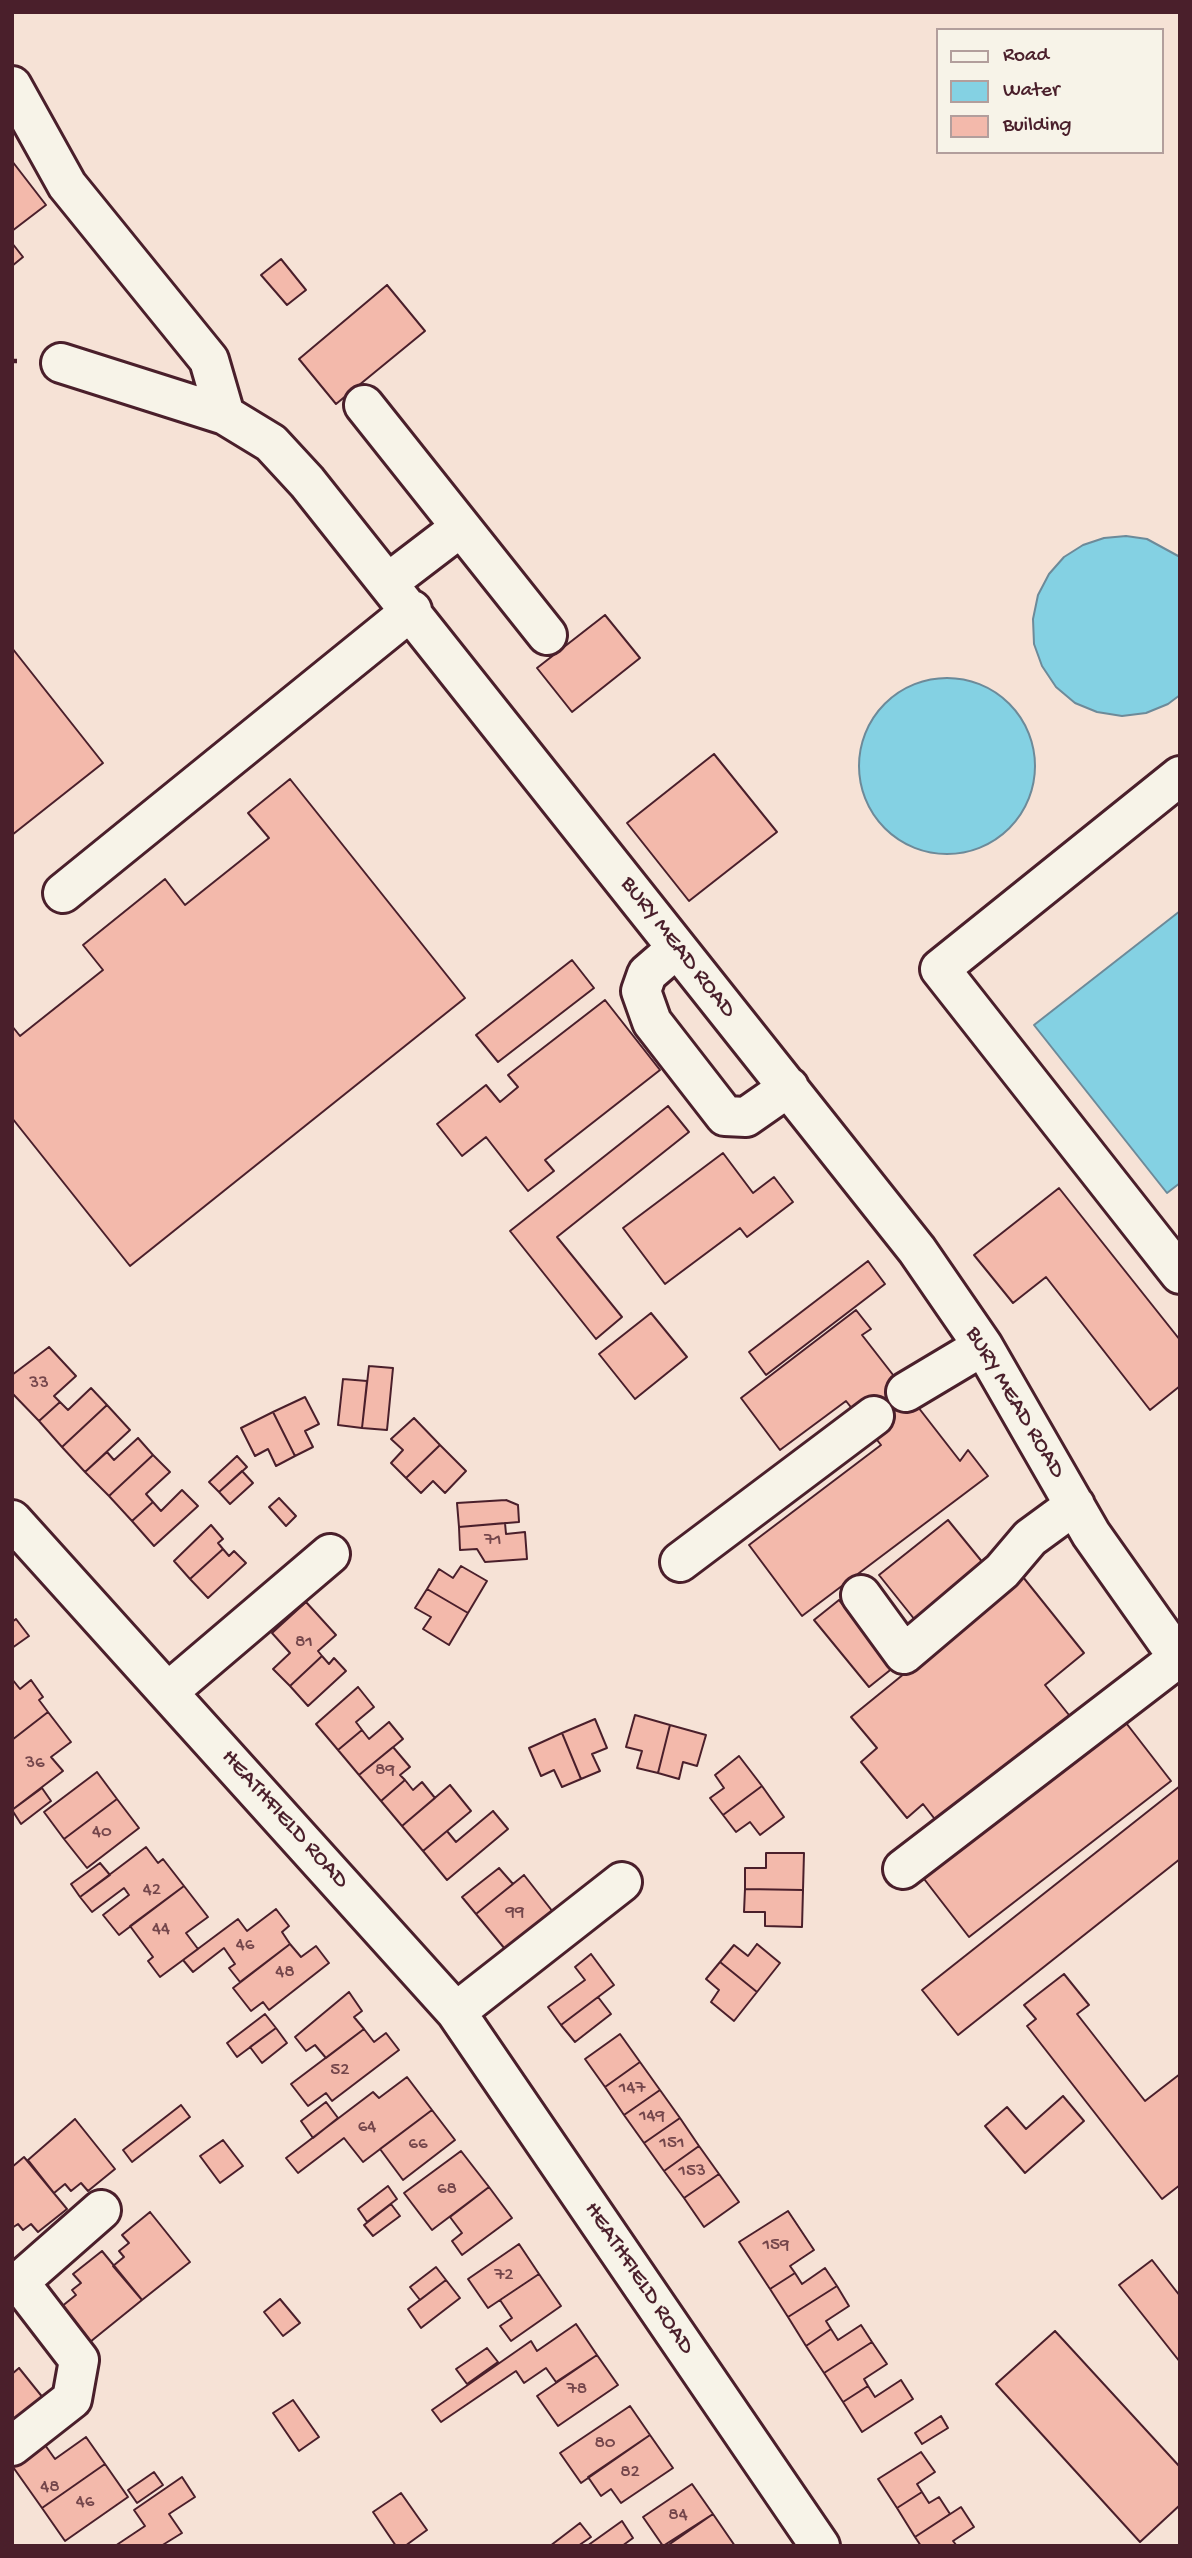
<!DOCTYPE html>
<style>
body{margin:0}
#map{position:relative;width:1192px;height:2558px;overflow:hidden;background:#f6e2d6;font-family:"Gochi Hand",sans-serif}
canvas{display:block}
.frame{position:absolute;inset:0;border:14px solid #4a1f2b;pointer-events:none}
.legend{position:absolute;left:936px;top:28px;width:228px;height:126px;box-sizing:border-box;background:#f7f3e8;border:2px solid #b29e9c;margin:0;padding:9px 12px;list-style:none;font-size:21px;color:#4a1f2b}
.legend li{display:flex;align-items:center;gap:14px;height:35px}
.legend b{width:35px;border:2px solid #b29e9c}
</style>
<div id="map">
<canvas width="1192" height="2558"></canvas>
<div class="frame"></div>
<ul class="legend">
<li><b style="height:9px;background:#f7f3e8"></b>Road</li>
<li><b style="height:19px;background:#84d1e3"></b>Water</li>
<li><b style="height:19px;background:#f3b9ab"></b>Building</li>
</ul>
</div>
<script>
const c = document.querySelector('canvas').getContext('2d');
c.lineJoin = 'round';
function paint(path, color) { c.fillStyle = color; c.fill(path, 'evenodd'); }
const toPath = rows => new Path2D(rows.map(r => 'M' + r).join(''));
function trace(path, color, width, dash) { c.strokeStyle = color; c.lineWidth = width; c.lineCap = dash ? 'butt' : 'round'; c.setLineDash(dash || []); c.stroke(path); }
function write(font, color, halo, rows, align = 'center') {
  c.font = font + ' "Gochi Hand",sans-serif'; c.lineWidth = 5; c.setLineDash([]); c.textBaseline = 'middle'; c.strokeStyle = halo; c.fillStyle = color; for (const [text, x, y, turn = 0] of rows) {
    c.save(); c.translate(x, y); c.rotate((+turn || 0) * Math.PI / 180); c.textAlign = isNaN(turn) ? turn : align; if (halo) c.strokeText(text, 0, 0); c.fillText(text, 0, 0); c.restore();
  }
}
const water = toPath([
 [1126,536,1147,539,1180,557,1180,695,1168,704,1146,713,1122,716,1097,712,1075,703,1056,687,1042,666,1034,644,1033,619,1038,595,1049,574,1064,557,1083,545,1104,538,1126,536],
 '859 766a88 88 0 1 1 176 0a88 88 0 1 1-176 0Z',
 [1180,911,1180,1183,1167,1193,1034,1025,1180,911]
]);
paint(water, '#84d1e3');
trace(water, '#6d8a99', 2);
const building = toPath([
 [12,161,46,205,12,231,12,161],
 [12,243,23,257,12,266,12,243],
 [281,259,306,290,287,305,261,275,281,259],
 [387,285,425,331,336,404,299,359,387,285],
 [605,615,640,658,572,712,537,668,605,615],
 [12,648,103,763,12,835,12,648],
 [714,754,777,832,689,901,627,823,714,754],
 [290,779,465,998,130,1266,12,1118,12,1026,20,1036,103,970,83,945,165,879,185,905,269,838,248,813,290,779],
 [572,960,594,988,498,1062,476,1035,572,960],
 [605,1000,660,1070,545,1160,554,1171,528,1191,486,1137,462,1156,437,1124,486,1085,500,1102,518,1087,508,1075,605,1000],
 [668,1106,689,1132,557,1237,622,1317,596,1339,510,1231,668,1106],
 [723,1153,753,1193,774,1177,793,1202,747,1237,740,1228,665,1284,623,1228,723,1153],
 [1059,1188,1180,1340,1180,1386,1150,1410,1046,1277,1013,1303,974,1255,1059,1188],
 [868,1261,885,1284,766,1375,749,1352,868,1261],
 [856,1310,871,1329,862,1335,960,1461,968,1450,988,1476,802,1616,749,1545,881,1445,846,1401,780,1450,741,1398,856,1310],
 [651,1313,687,1357,635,1399,599,1354,651,1313],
 [49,1347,76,1376,54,1396,60,1402,39,1421,12,1393,12,1375,49,1347],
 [369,1366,393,1368,387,1430,362,1428,369,1366],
 [343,1379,367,1381,362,1428,338,1425,343,1379],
 [91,1388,107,1405,62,1447,39,1421,60,1402,68,1410,91,1388],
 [305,1397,319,1424,305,1431,313,1447,295,1456,273,1412,305,1397],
 [107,1405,130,1430,85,1472,62,1447,107,1405],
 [273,1412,295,1456,276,1466,268,1449,255,1456,241,1428,273,1412],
 [414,1418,440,1445,406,1478,391,1463,403,1450,391,1439,414,1418],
 [138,1438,153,1455,109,1496,85,1472,107,1452,114,1460,138,1438],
 [440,1445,466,1471,445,1493,433,1481,421,1493,406,1478,440,1445],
 [153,1455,170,1472,146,1494,153,1502,132,1521,109,1496,153,1455],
 [237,1456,247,1467,219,1492,209,1482,237,1456],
 [242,1471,253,1483,230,1504,219,1492,242,1471],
 [182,1490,198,1506,154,1546,132,1521,153,1502,161,1511,182,1490],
 [279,1498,296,1516,286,1526,269,1507,279,1498],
 [506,1500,518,1505,519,1522,459,1527,457,1503,506,1500],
 [948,1520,988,1569,919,1625,879,1575,948,1520],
 [505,1523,506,1534,525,1532,527,1559,485,1562,477,1549,460,1550,459,1527,505,1523],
 [211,1525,223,1539,218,1543,223,1549,190,1579,174,1561,211,1525],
 [223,1549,229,1556,234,1551,246,1563,208,1598,190,1579,223,1549],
 [461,1566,487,1581,468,1613,427,1589,439,1569,453,1578,461,1566],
 [1023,1577,1084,1653,1045,1685,1073,1720,941,1827,923,1804,907,1818,861,1762,877,1748,851,1717,1023,1577],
 [427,1589,468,1613,449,1645,423,1629,431,1617,415,1608,427,1589],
 [839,1600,894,1667,869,1687,814,1620,839,1600],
 [306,1602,336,1635,318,1651,322,1656,290,1686,273,1669,290,1653,272,1633,306,1602],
 [16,1619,29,1636,12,1648,12,1622,16,1619],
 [322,1656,329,1664,334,1658,346,1671,308,1706,290,1686,322,1656],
 [12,1679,20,1689,31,1680,43,1697,39,1700,48,1712,12,1740,12,1679],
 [358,1687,374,1707,356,1722,362,1730,338,1750,316,1724,358,1687],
 [48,1712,71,1742,51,1757,63,1771,12,1810,12,1740,48,1712],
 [635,1715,670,1725,658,1773,637,1768,642,1751,626,1747,635,1715],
 [595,1719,607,1748,592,1754,600,1771,581,1779,562,1733,595,1719],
 [1123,1719,1171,1781,969,1937,921,1875,1123,1719],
 [389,1722,403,1739,359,1775,338,1750,362,1730,369,1739,389,1722],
 [670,1725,706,1735,697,1766,683,1762,679,1779,658,1773,670,1725],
 [562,1733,581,1779,562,1787,554,1770,541,1776,529,1748,562,1733],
 [393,1747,410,1767,400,1775,405,1780,381,1801,359,1775,393,1747],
 [739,1756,762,1786,723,1815,710,1798,724,1788,715,1775,739,1756],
 [97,1772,117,1799,64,1839,44,1812,97,1772],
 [405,1780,413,1790,422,1782,435,1798,402,1826,381,1801,405,1780],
 [450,1785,471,1811,423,1851,402,1826,450,1785],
 [762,1786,784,1817,760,1835,750,1822,736,1832,723,1815,762,1786],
 [1180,1786,1180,1859,958,2035,922,1990,1180,1786],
 [42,1788,51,1801,21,1824,12,1810,42,1788],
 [117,1799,139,1828,87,1868,64,1839,117,1799],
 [493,1811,508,1829,447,1880,423,1851,447,1831,456,1842,493,1811],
 [146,1847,158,1863,163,1859,184,1886,119,1935,103,1915,129,1895,124,1888,92,1912,80,1897,146,1847],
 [766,1853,804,1853,803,1890,745,1889,745,1868,766,1868,766,1853],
 [100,1863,110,1875,80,1897,71,1884,100,1863],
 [499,1868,513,1884,476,1914,462,1897,499,1868],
 [524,1875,553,1912,505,1949,476,1914,524,1875],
 [184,1886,208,1917,186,1933,198,1949,160,1977,148,1961,153,1957,130,1926,184,1886],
 [745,1889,803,1890,802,1927,765,1926,765,1912,744,1912,745,1889],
 [276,1909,289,1926,282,1932,290,1944,240,1982,229,1968,235,1964,224,1948,193,1972,183,1960,238,1919,247,1931,276,1909],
 [290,1944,301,1957,316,1946,329,1963,269,2010,263,2002,251,2011,233,1988,290,1944],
 [757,1944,780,1963,757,1992,720,1962,734,1945,748,1956,757,1944],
 [591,1954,614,1985,561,2025,548,2007,585,1980,575,1967,591,1954],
 [720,1962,757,1992,734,2021,711,2002,719,1990,706,1979,720,1962],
 [1064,1974,1089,2005,1077,2014,1145,2101,1180,2074,1180,2185,1162,2199,1027,2026,1036,2019,1024,2005,1064,1974],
 [349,1992,362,2011,354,2017,364,2029,326,2058,315,2045,306,2051,295,2037,349,1992],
 [598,1997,611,2014,575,2042,561,2025,598,1997],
 [265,2014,276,2028,237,2057,227,2043,265,2014],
 [276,2028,287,2043,262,2063,250,2047,276,2028],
 [364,2029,374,2042,386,2033,399,2050,332,2101,326,2093,308,2106,291,2084,364,2029],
 [620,2034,640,2062,605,2087,585,2059,620,2034],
 [640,2062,660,2090,624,2115,605,2087,640,2062],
 [407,2077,432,2110,363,2162,344,2138,298,2173,286,2158,373,2092,379,2098,407,2077],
 [660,2090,680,2118,644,2143,624,2115,660,2090],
 [1063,2096,1084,2121,1025,2173,985,2126,1007,2107,1026,2129,1063,2096],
 [326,2102,338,2118,313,2138,301,2121,326,2102],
 [181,2105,190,2117,132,2162,123,2150,181,2105],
 [432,2110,455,2140,403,2180,380,2149,432,2110],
 [680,2118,699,2146,664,2171,644,2143,680,2118],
 [75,2119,115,2169,88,2191,81,2183,71,2191,65,2184,54,2193,28,2160,75,2119],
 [223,2140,243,2166,220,2183,200,2156,223,2140],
 [699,2146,719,2174,684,2198,664,2171,699,2146],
 [461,2151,489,2187,432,2230,404,2193,461,2151],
 [24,2157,67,2209,38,2232,31,2224,23,2230,18,2224,12,2228,12,2167,24,2157],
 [719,2174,739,2202,704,2227,684,2198,719,2174],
 [388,2186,397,2199,367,2222,358,2209,388,2186],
 [489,2187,512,2218,462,2255,452,2241,462,2233,450,2217,489,2187],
 [391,2204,400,2216,373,2236,364,2225,391,2204],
 [788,2211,814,2250,790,2266,795,2273,770,2289,739,2242,788,2211],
 [150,2212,190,2262,142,2300,113,2266,124,2257,119,2251,129,2243,122,2235,150,2212],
 [519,2244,539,2274,488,2308,468,2279,519,2244],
 [102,2251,142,2300,90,2342,61,2307,76,2295,72,2290,81,2283,73,2274,102,2251],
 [1152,2260,1180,2296,1180,2362,1119,2285,1152,2260],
 [436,2267,446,2280,420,2300,410,2287,436,2267],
 [825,2268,837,2286,788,2317,770,2289,795,2273,802,2284,825,2268],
 [539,2274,561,2306,511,2341,500,2326,512,2318,500,2300,539,2274],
 [446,2280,460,2298,421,2328,408,2309,446,2280],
 [837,2286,849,2306,826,2321,831,2329,806,2346,788,2317,837,2286],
 [280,2299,300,2323,283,2336,264,2312,280,2299],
 [576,2324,597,2355,556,2382,546,2368,524,2383,516,2371,441,2422,432,2410,531,2341,537,2351,576,2324],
 [861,2325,872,2342,824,2373,806,2346,831,2329,838,2340,861,2325],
 [1055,2331,1180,2467,1180,2505,1140,2542,996,2384,1055,2331],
 [872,2342,887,2364,864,2379,868,2386,843,2402,824,2373,872,2342],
 [487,2348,498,2362,467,2384,456,2369,487,2348],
 [597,2355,618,2385,558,2426,537,2396,597,2355],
 [19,2368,48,2404,12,2434,12,2374,19,2368],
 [901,2380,913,2399,862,2432,843,2402,868,2386,875,2397,901,2380],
 [293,2400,319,2437,299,2451,273,2413,293,2400],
 [630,2406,650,2435,581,2483,560,2453,630,2406],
 [941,2416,948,2428,922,2444,915,2433,941,2416],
 [650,2435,673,2468,621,2503,611,2489,601,2496,588,2477,650,2435],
 [86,2437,105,2464,42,2508,13,2467,45,2445,55,2459,86,2437],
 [921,2452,935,2472,917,2484,922,2492,897,2508,878,2479,921,2452],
 [105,2464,128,2497,65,2541,42,2508,105,2464],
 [154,2472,163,2485,137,2503,128,2490,154,2472],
 [182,2477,195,2497,169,2514,182,2533,161,2546,115,2546,145,2526,134,2510,182,2477],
 [692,2484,713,2514,663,2546,643,2517,692,2484],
 [922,2492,929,2503,939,2497,950,2514,915,2537,897,2508,922,2492],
 [401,2493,427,2530,405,2546,396,2546,373,2512,401,2493],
 [961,2507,974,2527,953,2541,957,2546,921,2546,915,2537,961,2507],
 [713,2514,735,2546,667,2546,713,2514],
 [622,2521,633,2538,622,2546,587,2546,622,2521],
 [580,2523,591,2537,578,2546,550,2546,580,2523]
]);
paint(building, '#f3b9ab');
trace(building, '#4a1f2b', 2);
const minor = toPath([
 [12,86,67,185,209,360,225,415],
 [61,363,225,415,271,443,307,482,917,1250,983,1346,1091,1534,1180,1660],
 [364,405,547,635],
 [389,582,461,527],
 [1180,776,940,969,1180,1274],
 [63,893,412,610],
 [677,948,647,974,641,991,652,1022,725,1116,746,1117,789,1087],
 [906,1392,983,1346],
 [12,1520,456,2012,820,2546],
 [680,1562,874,1416],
 [861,1595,904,1654,1002,1571,1030,1538,1075,1505],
 [169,1691,330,1554],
 [903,1869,1178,1658],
 [456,2012,622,1882],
 [12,2446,72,2399,79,2360,19,2282,101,2210]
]);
trace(minor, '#4a1f2b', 44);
trace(toPath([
 [12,361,22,361]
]), '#4a1f2b', 4.5, [5, 5]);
trace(minor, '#f7f3e8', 38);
write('19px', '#74464b', null, [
 ["33",39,1384],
 ["71",493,1541],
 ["81",304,1643],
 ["36",35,1764],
 ["89",385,1771],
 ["40",102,1833],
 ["42",152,1891],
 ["99",515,1913],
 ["44",161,1930],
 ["46",245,1946],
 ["48",285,1973],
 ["52",340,2071],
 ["147",632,2089],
 ["149",652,2117],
 ["64",367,2128],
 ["151",672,2144],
 ["66",418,2145],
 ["153",692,2172],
 ["68",447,2190],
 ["159",776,2246],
 ["72",504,2276],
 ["78",577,2390],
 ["80",605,2444],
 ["82",630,2473],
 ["48",50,2488],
 ["46",85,2503],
 ["84",678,2516]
]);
write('23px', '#4a1f2b', '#f7f3e8', [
 ["BURY MEAD ROAD",677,948,52],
 ["BURY MEAD ROAD",1014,1403,59],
 ["HEATHFIELD ROAD",284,1820,48],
 ["HEATHFIELD ROAD",638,2279,56]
]);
</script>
